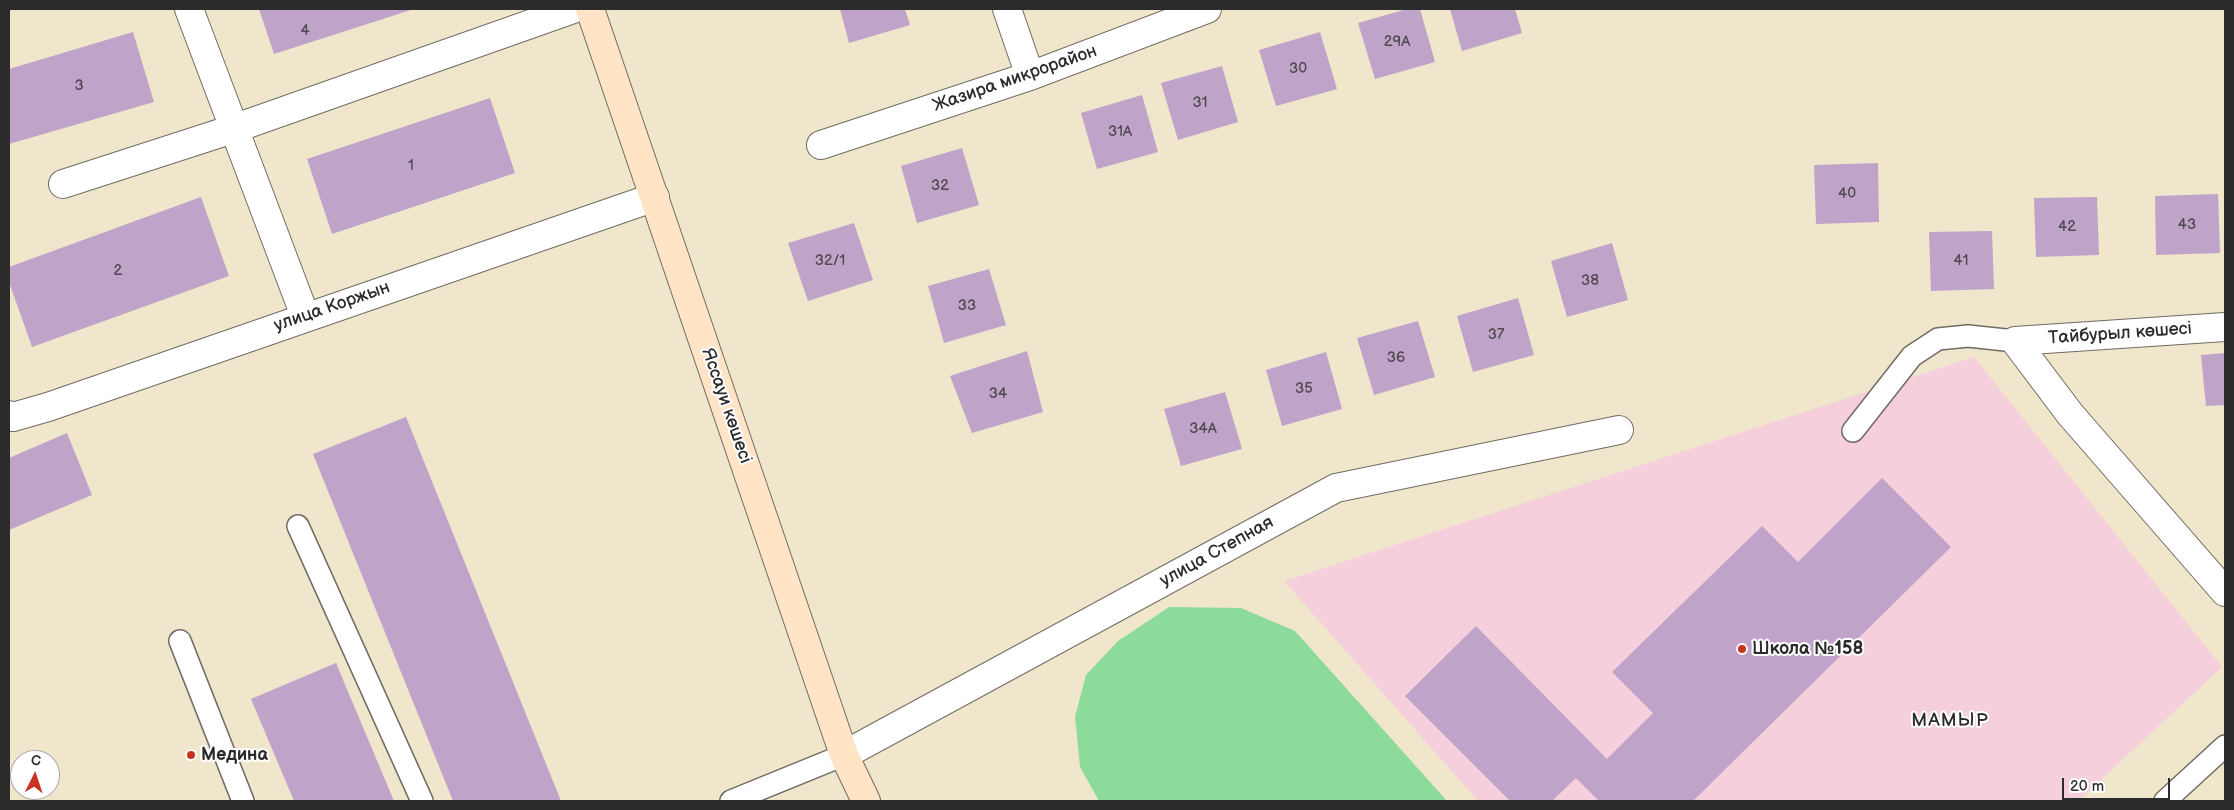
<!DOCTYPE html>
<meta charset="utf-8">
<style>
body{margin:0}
#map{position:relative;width:2234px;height:810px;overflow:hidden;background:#f0e6cc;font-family:"Balsamiq Sans",sans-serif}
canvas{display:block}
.frame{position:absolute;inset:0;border:10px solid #2b2b2b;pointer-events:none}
.north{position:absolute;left:10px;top:750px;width:50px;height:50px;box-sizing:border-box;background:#fff;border:1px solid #aaa;border-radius:50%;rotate:4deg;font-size:14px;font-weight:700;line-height:20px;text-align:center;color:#2b2b2b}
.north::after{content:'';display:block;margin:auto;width:18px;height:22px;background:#c8321e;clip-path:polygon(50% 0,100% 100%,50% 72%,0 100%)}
.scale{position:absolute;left:2062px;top:778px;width:108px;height:22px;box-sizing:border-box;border:2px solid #2b2b2b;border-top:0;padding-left:6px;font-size:15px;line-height:18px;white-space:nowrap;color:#2b2b2b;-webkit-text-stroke:4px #fff;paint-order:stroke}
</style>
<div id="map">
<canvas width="2234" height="810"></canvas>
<div class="frame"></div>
<div class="north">С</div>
<div class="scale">20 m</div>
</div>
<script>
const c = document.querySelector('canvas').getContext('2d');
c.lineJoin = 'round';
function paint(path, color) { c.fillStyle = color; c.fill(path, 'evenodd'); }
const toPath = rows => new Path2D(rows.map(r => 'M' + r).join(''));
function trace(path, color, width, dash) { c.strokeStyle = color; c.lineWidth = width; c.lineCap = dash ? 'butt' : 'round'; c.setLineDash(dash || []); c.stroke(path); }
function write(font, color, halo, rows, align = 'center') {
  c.font = font + ' "Balsamiq Sans",sans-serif'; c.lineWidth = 4; c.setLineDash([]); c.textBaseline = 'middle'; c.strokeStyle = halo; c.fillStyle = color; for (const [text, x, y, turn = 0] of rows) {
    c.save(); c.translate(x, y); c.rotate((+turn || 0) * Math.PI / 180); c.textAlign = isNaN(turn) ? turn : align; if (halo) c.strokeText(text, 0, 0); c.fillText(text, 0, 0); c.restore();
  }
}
paint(toPath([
 [1974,357,2222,667,2078,801,1478,801,1284,581]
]), '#f5cfdc');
paint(toPath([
 [1169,607,1241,608,1295,631,1447,801,1099,801,1080,767,1075,717,1086,675,1118,641]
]), '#8cdb9a');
paint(toPath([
 [259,9,414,9,274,54],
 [840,9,905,9,910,25,849,43],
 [1407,9,1420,9,1435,62,1375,79,1358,23],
 [1450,9,1515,9,1522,33,1462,51],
 [133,32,154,102,9,144,9,69],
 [1320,32,1337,89,1276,106,1259,50],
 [1222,66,1238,122,1178,140,1161,83],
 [1142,95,1158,152,1097,169,1081,113],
 [490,98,515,173,332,234,307,159],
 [962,148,979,205,917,223,901,166],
 [1878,163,1879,222,1816,224,1814,165],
 [2218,194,2220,253,2156,255,2155,196],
 [201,197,229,276,32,347,9,282,9,267],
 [2097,197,2099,255,2036,257,2034,198],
 [854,223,873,280,808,301,788,243],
 [1992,231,1994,289,1931,291,1929,232],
 [1612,243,1628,300,1567,317,1551,261],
 [989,269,1006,325,944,343,928,286],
 [1518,298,1534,355,1473,372,1457,316],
 [1418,321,1435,377,1374,395,1357,338],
 [1027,351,1043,412,972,433,950,376],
 [1326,352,1342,409,1282,426,1266,370],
 [2225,353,2225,405,2206,406,2201,355],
 [1225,392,1242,449,1181,466,1164,409],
 [406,417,561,801,453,801,313,454],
 [67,433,92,495,9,530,9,458],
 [1882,478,1951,547,1693,801,1599,801,1576,778,1552,801,1510,801,1405,696,1476,626,1607,759,1653,713,1612,672,1762,526,1798,562],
 [336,663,394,801,294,801,251,699]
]), '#c0a3c8');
const service = toPath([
 [1853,431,1912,356,1938,339,1968,336,2015,341],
 [298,526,422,801],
 [180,641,243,801],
 [731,801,844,755],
 [2165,801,2225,746]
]);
const minor = toPath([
 [189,9,305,316],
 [1007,9,1030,76],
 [821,145,1030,76,1207,9],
 [63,184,233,129,573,9],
 [2015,341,2070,414,2225,592],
 [2015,341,2225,327],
 [9,415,13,417,48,407,655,197],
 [844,755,1336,488,1619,430]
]);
const secondary = toPath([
 [590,9,844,755,866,801]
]);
trace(service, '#706c63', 24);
trace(minor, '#706c63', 30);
trace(secondary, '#706c63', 30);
trace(service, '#fff', 21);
trace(minor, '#fff', 28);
trace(secondary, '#ffe4c6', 28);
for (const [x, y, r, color] of [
 [1742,649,5,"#c8321e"],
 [191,755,5,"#c8321e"]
]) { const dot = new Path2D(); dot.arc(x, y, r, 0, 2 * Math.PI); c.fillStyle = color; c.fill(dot); trace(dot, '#fff', 2); }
write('15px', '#504952', null, [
 ["4",305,31],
 ["29А",1397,42],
 ["30",1298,69],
 ["3",79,86],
 ["31",1200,103],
 ["31А",1120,132],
 ["1",411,166],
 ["32",940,186],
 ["40",1847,194],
 ["43",2187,225],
 ["42",2067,227],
 ["32/1",830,261],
 ["41",1961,261],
 ["2",118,271],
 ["38",1590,281],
 ["33",967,306],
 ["37",1496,335],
 ["36",1396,358],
 ["35",1304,389],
 ["34",998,394],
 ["34А",1203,429]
]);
write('18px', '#2b2b2b', '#fff', [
 ["Жазира микрорайон",1015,79,-19],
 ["улица Коржын",332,307,-19],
 ["Тайбурыл көшесі",2120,334,-4],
 ["Яссауи көшесі",726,406,71],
 ["улица Степная",1217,552,-29]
]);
write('bold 18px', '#2b2b2b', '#fff', [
 ["Школа №158",1752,649],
 ["Медина",201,755]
], 'left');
c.letterSpacing = '1px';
write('19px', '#2b2b2b', '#fff', [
 ["МАМЫР",1950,721]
]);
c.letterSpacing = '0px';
</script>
